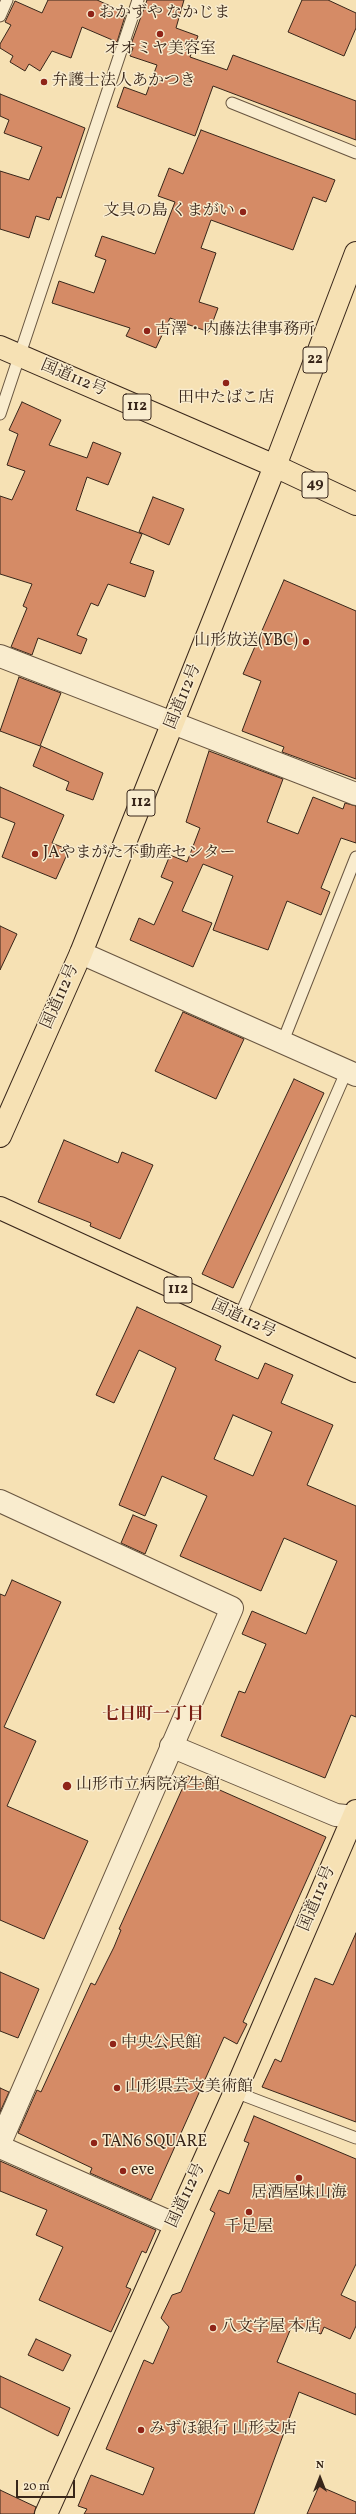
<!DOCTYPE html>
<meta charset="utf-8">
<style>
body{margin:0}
#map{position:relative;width:356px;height:2514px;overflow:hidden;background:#f6e1b4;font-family:Vollkorn,serif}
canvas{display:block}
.north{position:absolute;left:300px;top:2458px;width:40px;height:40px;-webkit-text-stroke:3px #f9ecce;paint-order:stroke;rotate:0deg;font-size:11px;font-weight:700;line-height:16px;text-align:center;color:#38261a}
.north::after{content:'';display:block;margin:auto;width:14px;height:18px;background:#38261a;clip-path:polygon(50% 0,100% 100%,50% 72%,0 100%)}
.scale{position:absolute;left:16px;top:2480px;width:59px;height:18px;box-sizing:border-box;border:2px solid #38261a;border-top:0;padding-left:5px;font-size:12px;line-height:14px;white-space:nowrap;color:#38261a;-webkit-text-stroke:3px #f9ecce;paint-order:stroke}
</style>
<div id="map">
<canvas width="356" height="2514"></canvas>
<div class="north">N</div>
<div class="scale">20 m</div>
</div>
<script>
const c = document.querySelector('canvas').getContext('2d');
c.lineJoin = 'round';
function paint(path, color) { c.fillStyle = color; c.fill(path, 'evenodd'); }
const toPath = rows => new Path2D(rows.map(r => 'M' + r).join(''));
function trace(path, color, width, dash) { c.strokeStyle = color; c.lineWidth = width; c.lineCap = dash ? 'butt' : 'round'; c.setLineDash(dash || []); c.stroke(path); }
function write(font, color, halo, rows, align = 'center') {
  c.font = font + ' Vollkorn,"Noto Serif JP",serif'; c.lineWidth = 3; c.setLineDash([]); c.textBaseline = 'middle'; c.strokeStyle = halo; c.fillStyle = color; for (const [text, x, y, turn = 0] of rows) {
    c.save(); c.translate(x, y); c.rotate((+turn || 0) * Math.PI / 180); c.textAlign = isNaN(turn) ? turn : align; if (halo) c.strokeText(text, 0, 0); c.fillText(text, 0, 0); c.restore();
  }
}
const building = toPath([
 [48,0,97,0,126,13,117,42,82,27,71,58,52,51,40,71,29,64,25,71,10,62,13,56,0,48,0,44,11,25,5,22,15,1,42,13,48,0],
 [147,0,184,0,176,28,198,36,190,57,227,70,233,55,356,101,356,140,213,86,195,136,117,107,124,87,146,95,157,65,130,56,133,48,130,47,147,0],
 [302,0,328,0,356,13,356,28,344,56,288,32,302,0],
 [0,94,85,128,61,198,57,197,49,220,36,216,29,238,0,229,0,171,29,180,42,147,4,133,9,120,0,116,0,94],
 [201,130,335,180,326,202,313,197,293,250,211,220,201,248,216,253,199,302,218,308,209,332,170,318,156,348,126,336,130,328,52,303,59,281,94,293,106,260,95,256,102,236,155,254,175,202,158,196,169,168,183,174,201,130],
 [22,402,61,420,49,445,87,458,93,442,121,453,108,485,87,477,76,510,142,534,130,563,154,571,145,597,108,584,98,606,91,603,77,635,87,639,81,654,38,638,32,655,11,647,27,608,23,606,32,584,0,574,0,496,12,500,25,471,7,465,18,434,9,430,22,402],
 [153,497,184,509,169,545,139,532,153,497],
 [284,580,356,611,356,779,282,752,284,747,242,731,261,681,243,674,284,580],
 [19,677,61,693,40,746,0,731,19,677],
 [41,746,103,773,93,800,66,790,69,782,33,766,41,746],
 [209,751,283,779,267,822,298,834,313,797,343,809,345,803,356,806,356,843,341,838,321,888,330,892,321,915,287,901,268,950,213,930,233,876,203,864,182,911,212,923,193,967,130,940,139,918,154,925,173,882,161,877,170,855,187,862,200,828,186,822,209,751],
 [0,787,64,815,52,843,69,850,56,879,2,857,15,823,0,817,0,787],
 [0,926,17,934,0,970,0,926],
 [183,1012,244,1039,216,1099,155,1071,183,1012],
 [294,1079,324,1093,233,1288,202,1274,294,1079],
 [64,1140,118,1163,122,1152,153,1165,120,1239,90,1226,91,1223,38,1202,64,1140],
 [137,1307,221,1346,215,1360,258,1379,265,1363,293,1375,281,1403,333,1425,307,1485,356,1506,356,1717,351,1715,325,1778,221,1736,239,1691,245,1693,266,1644,242,1634,252,1611,306,1634,337,1561,284,1538,261,1591,180,1556,207,1496,162,1476,145,1516,119,1505,176,1368,139,1350,114,1403,96,1395,137,1307],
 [233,1415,272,1432,253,1476,214,1459,233,1415],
 [133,1515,157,1525,145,1554,121,1543,133,1515],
 [12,1580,61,1602,4,1727,36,1741,7,1806,88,1841,44,1939,0,1920,0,1594,5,1596,12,1580],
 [188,1776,326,1837,243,2022,247,2024,237,2044,224,2037,151,2200,90,2173,92,2168,18,2133,37,2090,41,2092,91,1983,95,1985,114,1947,121,1930,119,1929,188,1776],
 [356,1933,356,2122,262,2087,275,2059,281,2062,315,1978,333,1985,356,1933],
 [0,1972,39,1989,18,2038,0,2031,0,1972],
 [0,2088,9,2092,0,2112,0,2088],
 [254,2116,356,2159,356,2264,341,2295,356,2302,356,2326,350,2339,324,2327,321,2334,293,2323,277,2362,356,2394,356,2415,299,2392,254,2514,84,2514,87,2509,78,2506,91,2475,143,2495,154,2468,106,2449,144,2360,153,2364,169,2327,161,2318,172,2295,181,2292,215,2213,210,2210,219,2190,229,2194,249,2143,244,2141,254,2116],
 [0,2161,156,2230,146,2253,142,2251,126,2287,131,2289,111,2332,39,2300,63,2247,36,2235,47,2210,0,2191,0,2161],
 [36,2339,71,2355,63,2371,28,2355,36,2339],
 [0,2376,70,2408,58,2436,0,2407,0,2376],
 [319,2486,356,2502,356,2514,307,2514,319,2486],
 [0,2490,36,2507,34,2514,0,2514,0,2490]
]);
paint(building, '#d58b66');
trace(building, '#38261a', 1);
const lane = toPath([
 [0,16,7,0],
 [232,103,356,153],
 [0,414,138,0],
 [283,1041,356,857],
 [239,1318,347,1070],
 [235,2092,356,2138]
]);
const street = toPath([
 [0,656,356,794],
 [81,953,356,1075],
 [0,1501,232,1608,0,2143],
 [171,1746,336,1815,356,1817],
 [0,2147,174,2224]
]);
const primary = toPath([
 [356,253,275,466,356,504]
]);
const highway = toPath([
 [0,347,275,466,81,953,0,1136],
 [0,1208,356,1371],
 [46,2514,235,2092,356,1811]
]);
trace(lane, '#685540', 13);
trace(street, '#685540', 24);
trace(primary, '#38261a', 24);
trace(highway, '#38261a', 24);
trace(lane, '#f9ecce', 11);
trace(street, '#f9ecce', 22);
trace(primary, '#f6e1b4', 22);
trace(highway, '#f6e1b4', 22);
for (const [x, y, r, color] of [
 [91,14,4,"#8f2418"],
 [160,34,4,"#8f2418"],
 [44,82,4,"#8f2418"],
 [243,212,4,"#8f2418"],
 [147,331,4,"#8f2418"],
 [226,383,4,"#8f2418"],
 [306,642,4,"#8f2418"],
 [35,854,4,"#8f2418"],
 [67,1786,5,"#8f2418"],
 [113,2044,4,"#8f2418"],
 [117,2088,4,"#8f2418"],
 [94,2143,4,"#8f2418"],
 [123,2171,4,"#8f2418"],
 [299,2178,4,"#8f2418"],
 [249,2212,4,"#8f2418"],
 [213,2328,4,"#8f2418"],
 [141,2430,4,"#8f2418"]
]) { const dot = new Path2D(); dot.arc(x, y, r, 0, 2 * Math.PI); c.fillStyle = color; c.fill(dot); trace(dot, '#f9ecce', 1.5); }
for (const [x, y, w] of [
 [315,360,24],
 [137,407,28],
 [315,485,26],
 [141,803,28],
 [178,1290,28]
]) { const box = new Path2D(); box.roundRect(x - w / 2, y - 13, w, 26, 3); c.fillStyle = '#f9ecce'; c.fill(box); trace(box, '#38261a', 1); }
write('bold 15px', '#38261a', null, [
 ["22",315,360],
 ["112",137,407],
 ["49",315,485],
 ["112",141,803],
 ["112",178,1290]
]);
write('16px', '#38261a', '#f9ecce', [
 ["おかずや なかじま",99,14],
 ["オオミヤ美容室",160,50,"center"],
 ["弁護士法人あかつき",52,82],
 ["文具の島 くまがい",235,212,"right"],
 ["古澤・内藤法律事務所",155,331],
 ["田中たばこ店",226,399,"center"],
 ["山形放送(YBC)",298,642,"right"],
 ["JAやまがた不動産センター",43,854],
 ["山形市立病院済生館",76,1786],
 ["中央公民館",121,2044],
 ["山形県芸文美術館",125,2088],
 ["TAN6 SQUARE",102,2143],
 ["eve",131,2171],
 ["居酒屋味山海",299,2194,"center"],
 ["千足屋",249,2228,"center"],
 ["八文字屋 本店",221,2328],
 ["みずほ銀行 山形支店",149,2430]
], 'left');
write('16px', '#38261a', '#f9ecce', [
 ["国道112号",73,379,23],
 ["国道112号",184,697,-68],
 ["国道112号",61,997,-66],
 ["国道112号",243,1320,25],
 ["国道112号",318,1899,-67],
 ["国道112号",187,2196,-65]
]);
write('bold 17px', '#7a1f14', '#f9ecce', [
 ["七日町一丁目",153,1716]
]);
</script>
